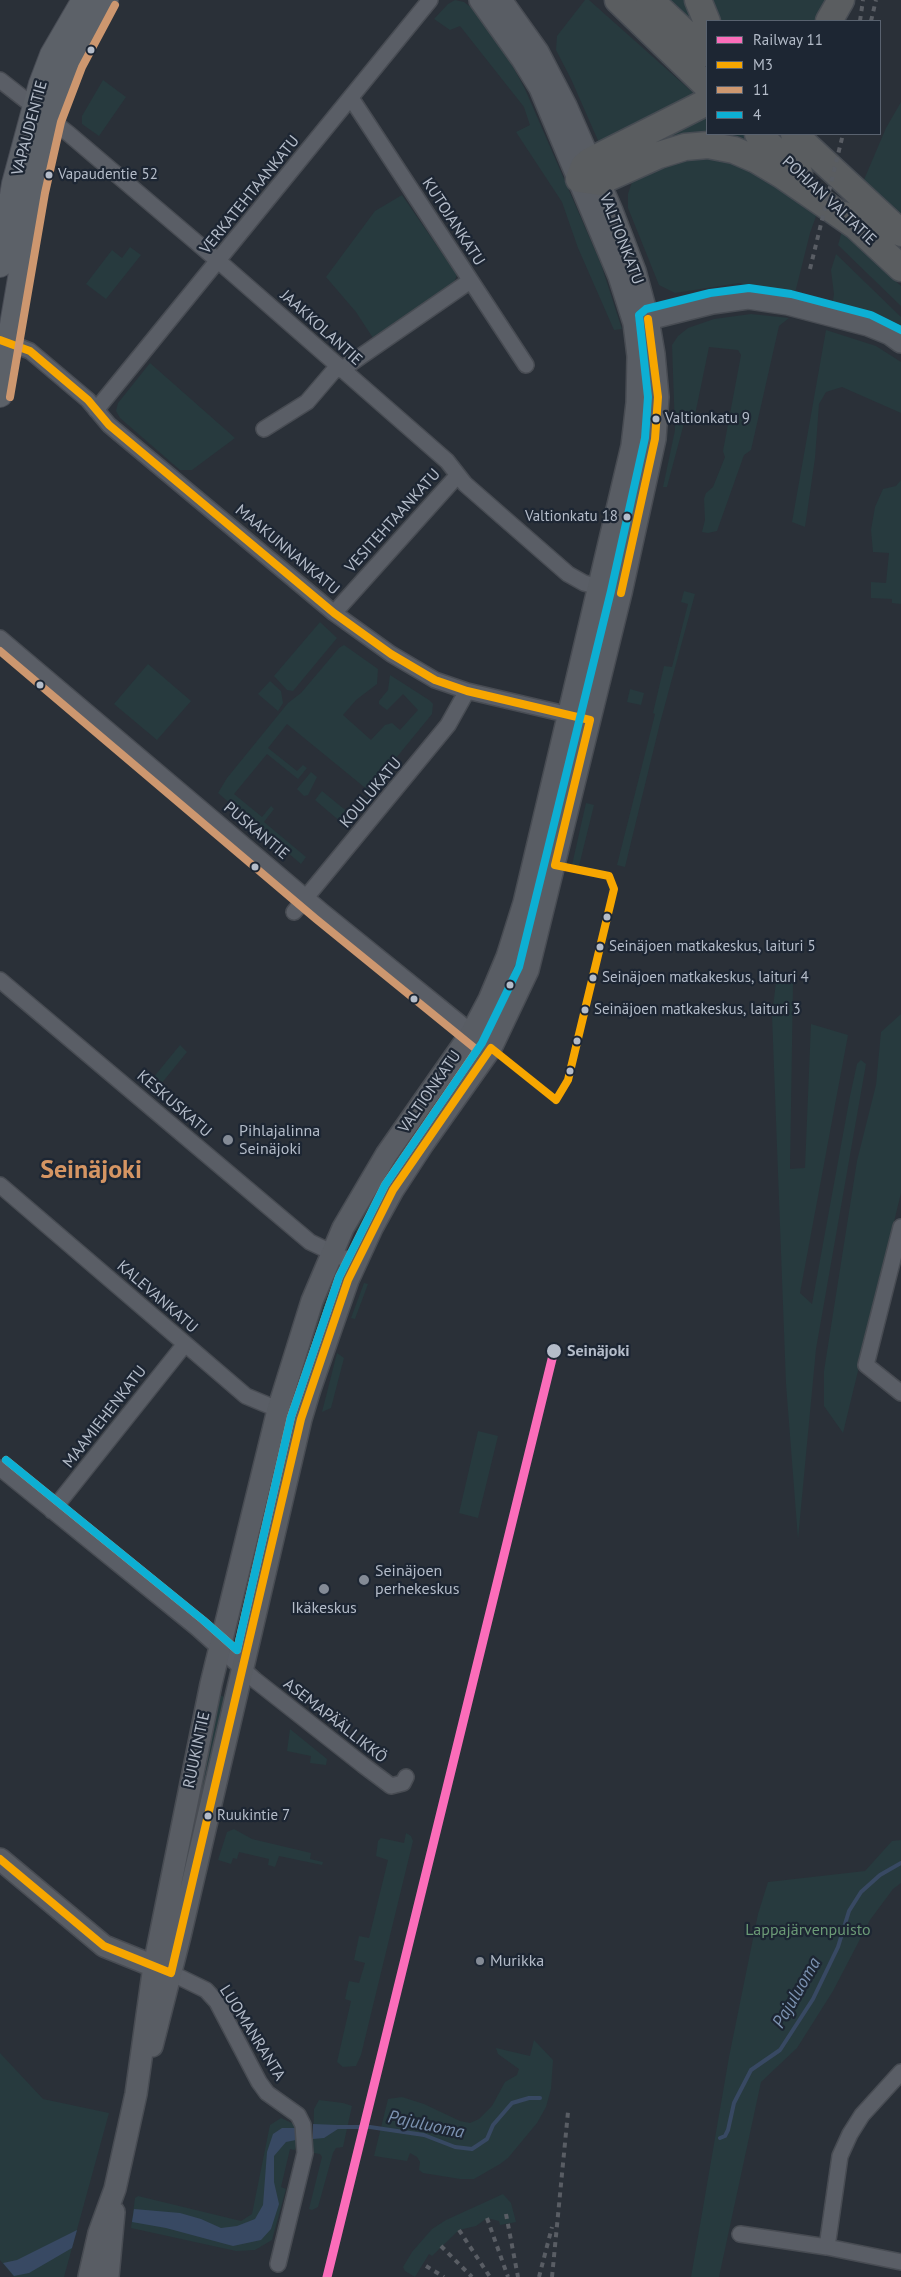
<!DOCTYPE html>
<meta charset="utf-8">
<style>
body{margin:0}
#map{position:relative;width:901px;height:2277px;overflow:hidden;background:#2a3038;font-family:"PT Sans",sans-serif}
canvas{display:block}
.legend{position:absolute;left:706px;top:20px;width:175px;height:115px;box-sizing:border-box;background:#1d2633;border:1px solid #59626f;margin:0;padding:6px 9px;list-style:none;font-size:15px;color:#b4bcc9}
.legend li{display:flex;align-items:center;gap:10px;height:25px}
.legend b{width:25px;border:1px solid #59626f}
</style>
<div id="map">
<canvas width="901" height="2277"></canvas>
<ul class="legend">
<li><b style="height:6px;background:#fb6dba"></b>Railway 11</li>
<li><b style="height:6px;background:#f7a600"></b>M3</li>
<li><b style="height:6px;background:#cd976f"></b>11</li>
<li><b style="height:6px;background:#0dafd3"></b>4</li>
</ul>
</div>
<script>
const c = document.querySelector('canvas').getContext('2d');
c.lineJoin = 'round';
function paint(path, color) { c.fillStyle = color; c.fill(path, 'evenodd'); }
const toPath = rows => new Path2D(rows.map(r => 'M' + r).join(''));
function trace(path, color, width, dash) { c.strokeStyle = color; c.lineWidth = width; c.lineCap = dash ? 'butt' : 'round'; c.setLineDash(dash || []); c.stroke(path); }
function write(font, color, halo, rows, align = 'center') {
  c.font = font + ' "PT Sans",sans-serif'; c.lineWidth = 4.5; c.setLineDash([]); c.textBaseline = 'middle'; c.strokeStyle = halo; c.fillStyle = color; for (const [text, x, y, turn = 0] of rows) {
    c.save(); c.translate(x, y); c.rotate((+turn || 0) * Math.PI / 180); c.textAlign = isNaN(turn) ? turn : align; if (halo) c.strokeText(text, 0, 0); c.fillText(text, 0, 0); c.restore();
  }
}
paint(toPath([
 [455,0,464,2,473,9,511,63,525,89,601,264,622,329,614,330,578,248,562,202,516,132,530,125,524,107,460,26,450,30,434,19,448,4],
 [585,0,589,0,699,98,600,145,571,79,556,50,557,36],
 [660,0,691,0,707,37],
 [710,0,831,0,817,21,720,21],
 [103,80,126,97,99,136,82,124,82,116],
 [901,102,901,219,863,182,886,128],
 [707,113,707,134,743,134,776,164,751,150,608,165],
 [682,157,742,159,819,208,810,233,794,297,739,283,675,293,659,285,628,208,628,194,632,182,644,173],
 [402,195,457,275,453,285,373,338,356,312,326,277,375,211],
 [842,231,901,286,901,306,838,245],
 [130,247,141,255,106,299,86,284,112,250,122,258],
 [836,254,901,317,901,332,832,306,834,294,831,270],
 [751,314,789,318,779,326,751,450,744,455,717,531,708,533,702,532,705,520,704,499,706,493,713,487,725,457,723,451,741,355,738,350,709,347,695,415,684,423,667,487,663,487,675,430,672,345,678,336,688,328,714,319],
 [826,330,876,346,901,362,901,413,842,387,826,392,819,404,815,458,805,527,792,522],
 [150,363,235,438,192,470,180,470,120,418,116,411,118,403],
 [901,480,901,604,892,603,892,599,871,598,871,582,886,583,889,553,873,552,871,530,875,507,883,489,896,486],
 [684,591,695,594,660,723,625,867,617,865,655,714,653,713,664,666,672,667,688,604,681,602],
 [320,622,337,638,293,691,287,690,274,676],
 [344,645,378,669,377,684,356,700,343,715,371,740,385,725,392,723,400,730,418,710,403,694,387,710,379,704,379,701,388,690,390,675,429,700,433,704,432,714,369,791,287,724,268,748,297,771,303,765,307,768,298,779,267,754,234,794,262,817,271,806,274,809,264,822,306,857,301,864,218,793,227,778,288,703,301,693,339,648],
 [148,664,191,701,157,740,114,704],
 [270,681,281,691,283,703,278,711,258,694],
 [630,689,644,693,641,705,627,702],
 [311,772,317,777,308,795,304,796,297,789],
 [322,791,350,814,342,823,315,800],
 [586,803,594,805,579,866,572,865],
 [776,982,793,983,790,1169,805,1168,811,1024,848,1035,800,1293,812,1304,850,1096,857,1064,861,1060,866,1064,816,1349,798,1539,786,1384,772,1015],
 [901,1014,901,1193,843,1433,824,1406,824,1371,857,1161,876,1085,881,1032],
 [180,1045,187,1052,161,1084,153,1078],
 [457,1066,462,1069,394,1166,360,1234,351,1228,390,1161],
 [330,1276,339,1280,303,1382,297,1381],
 [364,1283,368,1284,355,1319,351,1318],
 [337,1353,344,1358,331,1408,322,1412],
 [478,1431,498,1436,478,1518,459,1513],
 [275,1449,280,1451,258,1534,260,1550,247,1612,242,1613,256,1548,254,1526],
 [218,1694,226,1698,173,1924],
 [290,1729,327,1759,326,1765,310,1763,311,1756,287,1751],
 [234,1829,252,1839,311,1853,310,1859,323,1862,322,1865,279,1856,275,1867,272,1866,268,1865,269,1859,239,1852,237,1859,233,1858,231,1864,218,1860,227,1832],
 [406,1833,411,1836,413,1841,361,2055,356,2066,343,2067,337,2062,351,2001,345,1999,349,1981,359,1983,365,1963,354,1960,359,1936,369,1938,388,1860,376,1856,378,1841,381,1838,404,1843],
 [901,1840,901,1883,893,1889,870,1920,833,1991,797,2048,761,2082,719,2277,691,2277,729,2057,758,1914,768,1882,865,1871,892,1841],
 [534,2040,553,2060,551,2089,546,2107,537,2123,508,2158,500,2164,474,2179,460,2179,423,2173,419,2170,420,2162,417,2157,410,2153,407,2161,374,2156,388,2099,402,2097,424,2104,460,2121,470,2123,479,2119,492,2106,505,2082,517,2075,519,2069,498,2054,496,2048,530,2056],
 [0,2053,43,2099,109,2113,64,2277,14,2277,0,2260],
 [319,2100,343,2103,352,2106,343,2147,336,2148,333,2153,318,2207,312,2210,309,2209,322,2157,320,2154,314,2153,313,2145,314,2109],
 [281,2118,294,2124,297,2143,295,2150,290,2149,281,2187,286,2189,272,2240,255,2250,236,2251,131,2228,135,2198,138,2196,241,2221,252,2214,270,2125],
 [503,2194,511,2203,516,2222,500,2225,499,2221,487,2218,476,2226,459,2230,432,2256,429,2254,415,2277,405,2271,403,2267,412,2252,432,2229,446,2220]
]), '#273a3e');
paint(toPath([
 [313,2124,338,2125,341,2127,324,2138,313,2139],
 [282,2128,295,2128,296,2140,286,2142,274,2156,274,2182,279,2204,271,2229,261,2240,233,2246,166,2228,132,2222,134,2209,180,2213,201,2219,221,2228,237,2226,255,2219,263,2205,267,2152,273,2134],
 [77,2230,72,2248,29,2273,14,2276,3,2263,17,2260]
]), '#384963');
trace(toPath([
 [338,2127,370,2127,424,2135,455,2147,472,2149,487,2139,493,2125,512,2103,529,2098,540,2098],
 [720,2138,725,2136,728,2130,734,2103,751,2070,780,2050,813,1999,838,1947,849,1911,861,1892,880,1875,901,1863]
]), '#384963', 4);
const street = toPath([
 [0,80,69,134,223,265,447,461,465,484,568,574,584,583,607,589],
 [351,98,526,365],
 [2,340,30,351,88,400,109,425,334,613,391,654,435,680,467,691,578,717],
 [341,370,470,281],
 [96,410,430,0],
 [264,429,307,402,337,367],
 [334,613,457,476],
 [0,638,322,911,491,1048],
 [294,912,448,725,467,691],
 [0,980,310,1242,356,1264],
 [0,1185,246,1396,301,1419],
 [901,1227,866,1365,901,1393],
 [0,1468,197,1628,255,1680,363,1765,391,1786,403,1783,406,1777],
 [52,1511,185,1344],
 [171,1973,206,1990,217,2002,259,2082,267,2093,298,2115,303,2125,305,2153,278,2264],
 [901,2072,862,2115,850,2134,840,2156,827,2247,901,2262],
 [740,2234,827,2247]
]);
const secondary = toPath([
 [636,322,712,303,748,298,788,304,868,325,890,334,901,342],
 [0,1859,104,1946,166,1971],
 [152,2046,180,1936,301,1419,310,1389,348,1280,372,1228,393,1190,423,1144,491,1048,528,970,621,593,655,439,658,397,654,354,648,319,635,271,612,211,566,106,538,52,501,0],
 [89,2277,99,2233,115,2189,136,2094,154,1966,211,1684,278,1410,312,1301,343,1228,386,1155,472,1032,489,1000,507,957,524,903,632,446,637,403,638,356,634,323,619,276,540,88,522,59,480,0],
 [108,2277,114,2212]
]);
const primary = toPath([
 [0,265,14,184,41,84,52,55,84,0],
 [0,395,35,191,51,119,73,63,106,0]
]);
const highway = toPath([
 [618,0,707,86],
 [650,0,707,53],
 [698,0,707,22],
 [829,21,841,0],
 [707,102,590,161,584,166,579,179,599,182,659,155,685,147,708,145,734,150,757,160,782,175,856,226],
 [758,134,799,173],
 [794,134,901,233],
 [844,215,901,268]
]);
trace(street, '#484c53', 18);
trace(secondary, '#484c53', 24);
trace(primary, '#484c55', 26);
trace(highway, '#474c53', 29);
trace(street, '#5a5e66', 15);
trace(secondary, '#595d64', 21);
trace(primary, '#5c6168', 24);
trace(highway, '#5a5d60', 26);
trace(toPath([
 [860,21,863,0],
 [871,21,876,0],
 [810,269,843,134],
 [506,2214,518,2277],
 [487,2218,508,2277],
 [459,2230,490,2277],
 [441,2246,472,2277],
 [426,2266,444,2277],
 [539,2277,552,2227],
 [552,2277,568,2112]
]), '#595d64', 4, [5, 5]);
trace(toPath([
 [0,340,30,351,88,400,109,425,334,613,391,654,435,680,467,691,590,720,555,865,609,876,614,889,568,1080,556,1100],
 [621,593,655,439,658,397,648,319],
 [0,1859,104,1946,171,1973,301,1419,348,1280,393,1190,491,1048,556,1100]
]), '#f7a600', 8);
trace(toPath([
 [10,397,45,193,61,122,82,67,115,5],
 [0,651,316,919,477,1050,385,1185,339,1277,291,1417,237,1650,203,1620,6,1460]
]), '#cd976f', 8);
trace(toPath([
 [6,1460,203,1620,237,1650,291,1417,339,1277,385,1185,482,1043,519,967,611,591,645,438,648,397,639,315,646,309,710,293,749,288,791,294,871,315,901,330]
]), '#0dafd3', 8);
trace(toPath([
 [327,2277,554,1351]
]), '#fb6dba', 9);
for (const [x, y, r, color] of [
 [91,50,4.5,"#b4bcc9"],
 [49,175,4.5,"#b4bcc9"],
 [656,419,4.5,"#b4bcc9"],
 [627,517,4.5,"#b4bcc9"],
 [40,685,4.5,"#b4bcc9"],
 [255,867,4.5,"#b4bcc9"],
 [607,917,4.5,"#b4bcc9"],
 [600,947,4.5,"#b4bcc9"],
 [593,978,4.5,"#b4bcc9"],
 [510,985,4.5,"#b4bcc9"],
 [414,999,4.5,"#b4bcc9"],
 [585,1010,4.5,"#b4bcc9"],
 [577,1041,4.5,"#b4bcc9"],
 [570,1071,4.5,"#b4bcc9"],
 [228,1140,6,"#848b96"],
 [554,1351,8,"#b4bcc9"],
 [364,1580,6,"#848b96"],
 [324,1589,6,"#848b96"],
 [208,1816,4.5,"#b4bcc9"],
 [480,1961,5,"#848b96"]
]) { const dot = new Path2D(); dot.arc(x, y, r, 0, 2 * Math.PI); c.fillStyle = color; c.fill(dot); trace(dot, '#1d2633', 2); }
write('15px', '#b4bcc9', '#1d2633', [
 ["Vapaudentie 52",58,175],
 ["Valtionkatu 9",665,419],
 ["Valtionkatu 18",618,517,"right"],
 ["Seinäjoen matkakeskus, laituri 5",609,947],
 ["Seinäjoen matkakeskus, laituri 4",602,978],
 ["Seinäjoen matkakeskus, laituri 3",594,1010],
 ["Ruukintie 7",217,1816]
], 'left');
write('16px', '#b4bcc9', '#1d2633', [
 ["VAPAUDENTIE",30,128,-75],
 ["VERKATEHTAANKATU",250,195,-51],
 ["POHJAN VALTATIE",829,201,43],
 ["KUTOJANKATU",453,222,57],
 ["VALTIONKATU",621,239,69],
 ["JAAKKOLANTIE",321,328,42],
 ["VESITEHTAANKATU",393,521,-48],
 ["MAAKUNNANKATU",287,550,40],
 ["KOULUKATU",371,793,-50],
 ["PUSKANTIE",256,831,40],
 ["VALTIONKATU",430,1092,-55],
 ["KESKUSKATU",174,1104,41],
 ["KALEVANKATU",157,1297,41],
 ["MAAMIEHENKATU",105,1417,-52],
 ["ASEMAPÄÄLLIKKÖ",335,1721,38],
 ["RUUKINTIE",197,1750,-78],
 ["LUOMANRANTA",252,2033,58]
]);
write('16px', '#b4bcc9', '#1d2633', [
 ["Pihlajalinna",239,1131],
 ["Seinäjoki",239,1149],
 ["Seinäjoen",375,1571],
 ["perhekeskus",375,1589],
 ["Ikäkeskus",324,1608,"center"],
 ["Murikka",490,1961]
], 'left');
write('bold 16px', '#b4bcc9', '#1d2633', [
 ["Seinäjoki",567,1351]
], 'left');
write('16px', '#6b9a76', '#1d2633', [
 ["Lappajärvenpuisto",808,1930]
]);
write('italic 18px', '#7c92b1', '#1d2633', [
 ["Pajuluoma",797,1993,-60],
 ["Pajuluoma",426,2125,12]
]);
write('bold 26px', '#d59563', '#1d2633', [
 ["Seinäjoki",91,1171]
]);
</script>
